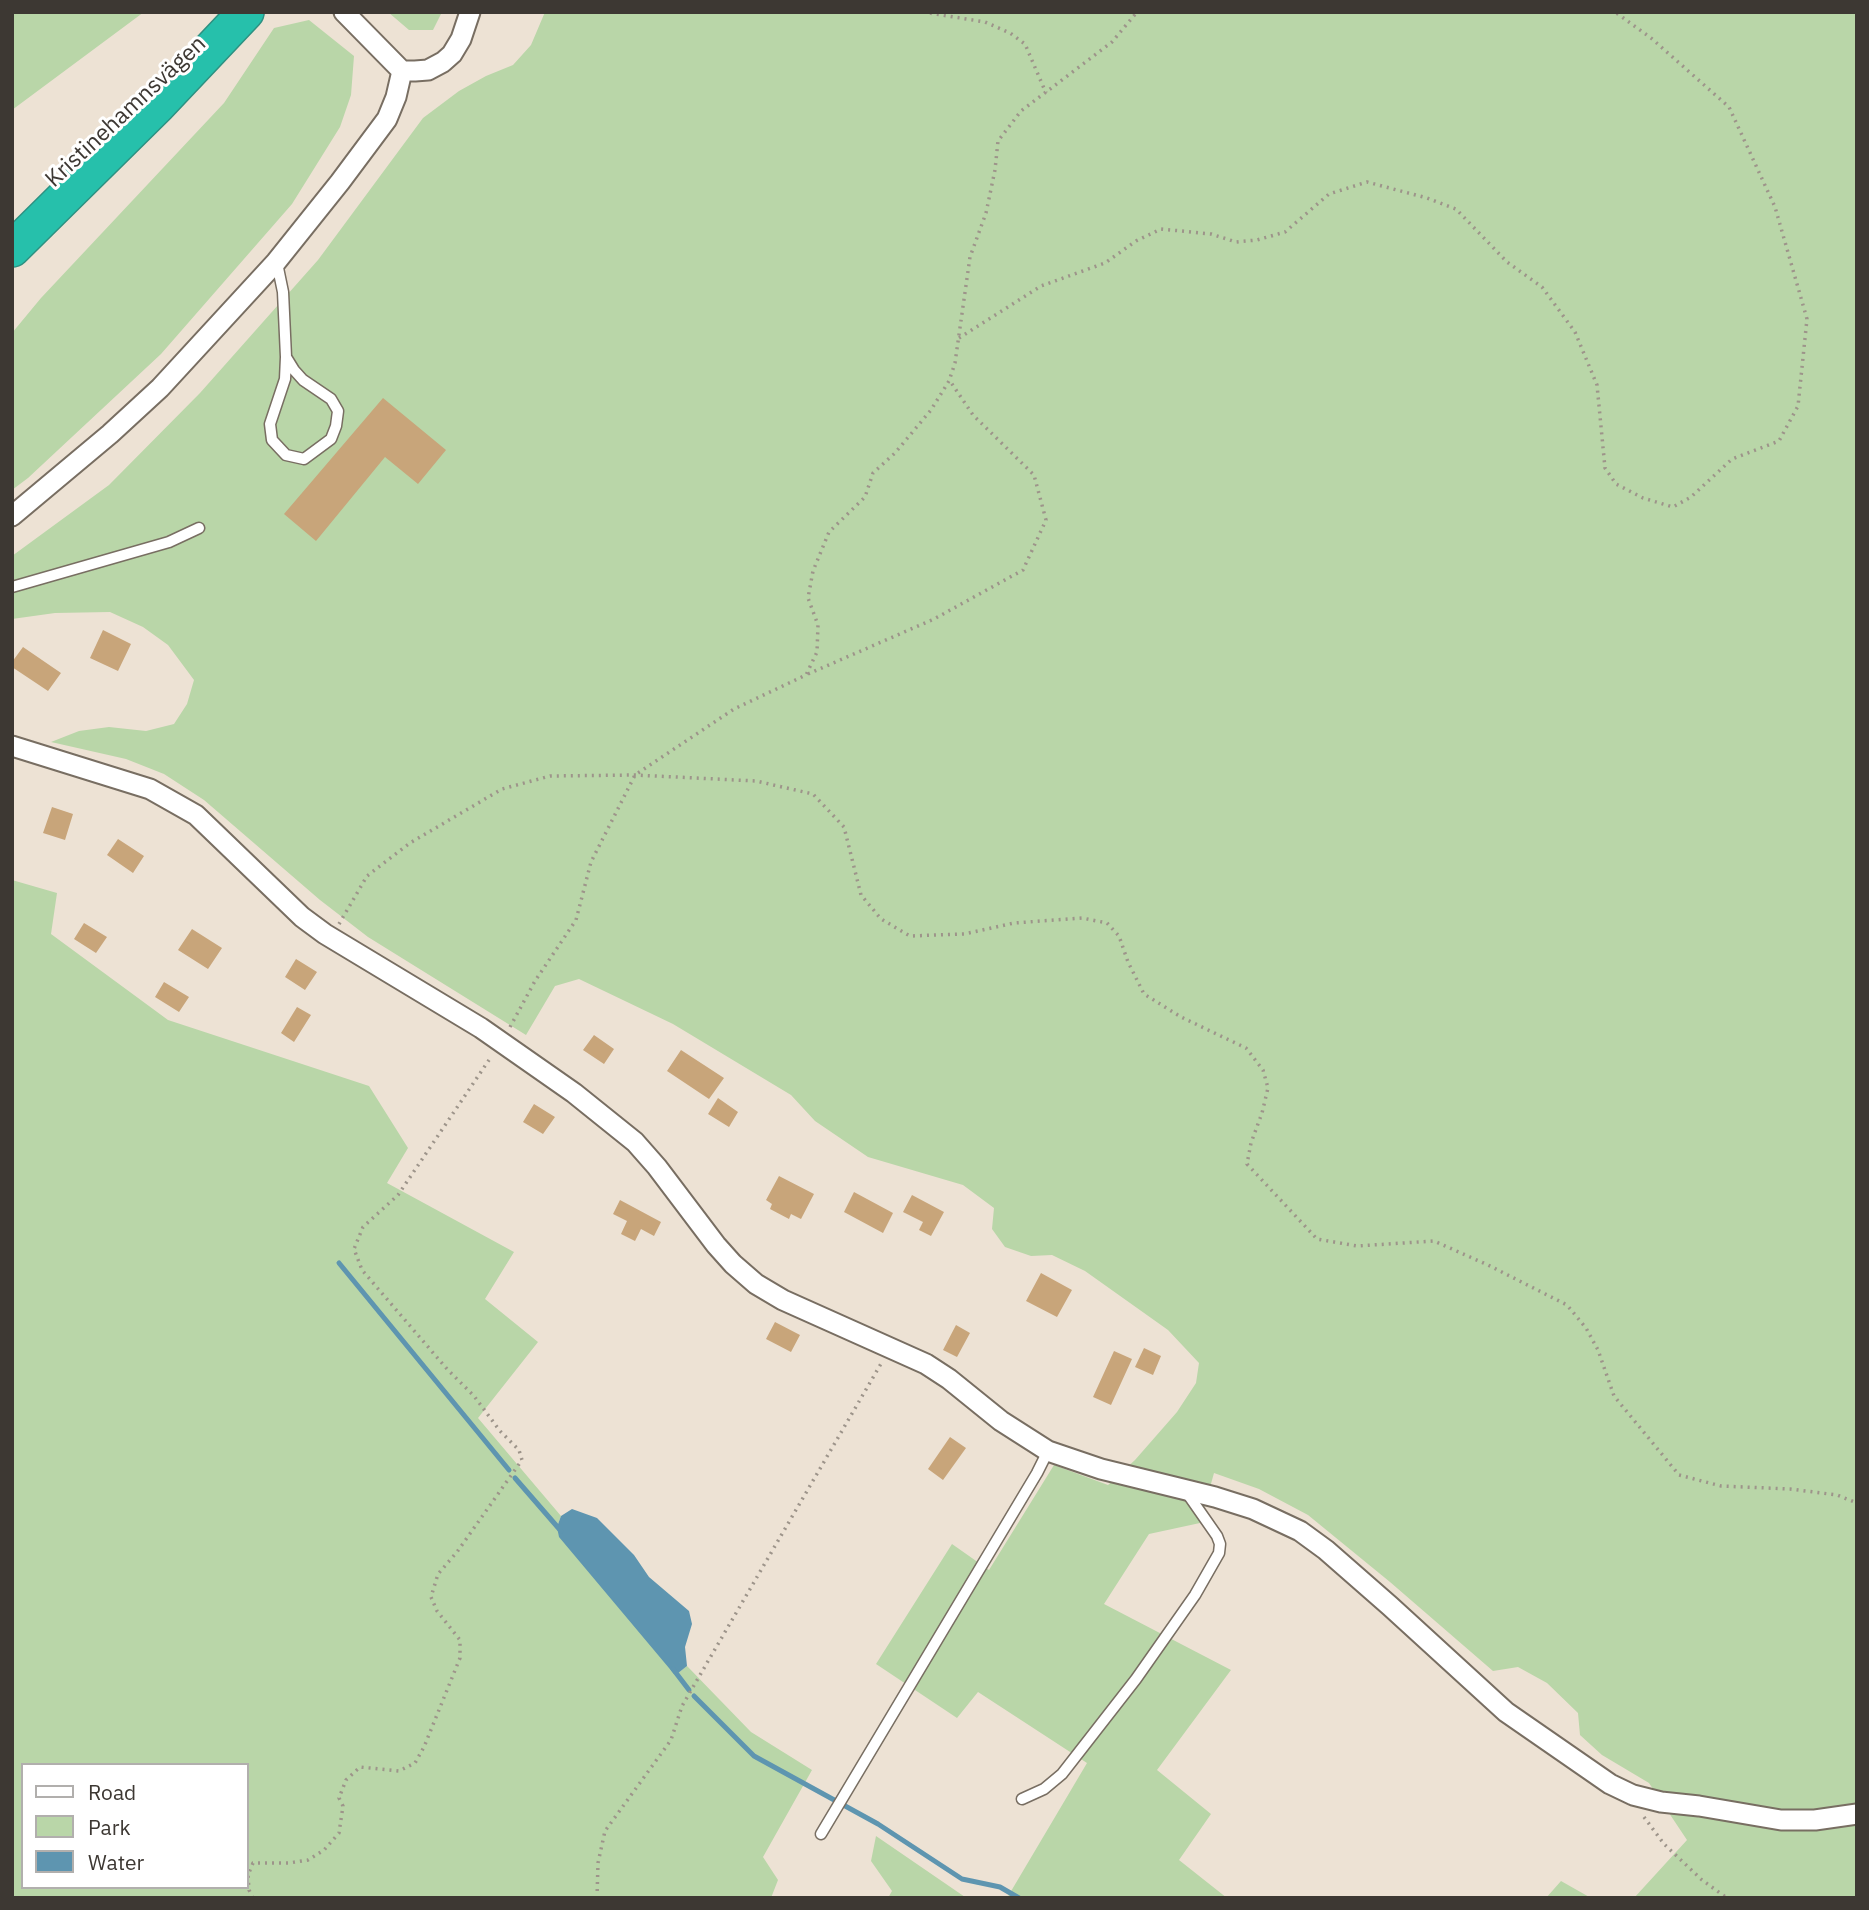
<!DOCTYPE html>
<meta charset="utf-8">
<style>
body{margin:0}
#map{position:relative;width:1869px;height:1910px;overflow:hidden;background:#ede2d4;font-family:"IBM Plex Sans",sans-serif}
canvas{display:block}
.frame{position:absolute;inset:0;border:14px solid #3d3833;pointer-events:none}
.legend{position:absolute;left:21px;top:1763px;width:228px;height:126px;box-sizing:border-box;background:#fff;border:2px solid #b1afad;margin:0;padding:9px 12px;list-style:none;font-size:21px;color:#3d3833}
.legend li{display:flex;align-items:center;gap:14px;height:35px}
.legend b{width:35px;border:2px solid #b1afad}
</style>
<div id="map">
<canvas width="1869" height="1910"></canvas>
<div class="frame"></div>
<ul class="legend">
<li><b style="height:9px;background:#fff"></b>Road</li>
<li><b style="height:19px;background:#b9d6a8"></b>Park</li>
<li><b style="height:19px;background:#5e95b0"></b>Water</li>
</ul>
</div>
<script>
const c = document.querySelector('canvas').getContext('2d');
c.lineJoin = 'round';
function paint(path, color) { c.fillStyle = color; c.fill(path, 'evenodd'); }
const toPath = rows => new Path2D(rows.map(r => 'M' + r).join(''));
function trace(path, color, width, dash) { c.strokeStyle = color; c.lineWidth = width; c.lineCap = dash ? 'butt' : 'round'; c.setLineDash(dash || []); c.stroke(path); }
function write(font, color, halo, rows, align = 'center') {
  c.font = font + ' "IBM Plex Sans",sans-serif'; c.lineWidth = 6; c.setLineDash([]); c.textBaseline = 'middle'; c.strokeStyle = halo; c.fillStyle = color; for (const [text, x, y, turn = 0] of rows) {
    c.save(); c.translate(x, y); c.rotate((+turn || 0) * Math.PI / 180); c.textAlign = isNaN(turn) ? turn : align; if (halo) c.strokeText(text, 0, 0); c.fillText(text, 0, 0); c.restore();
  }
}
paint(toPath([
 [12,12,144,12,12,110],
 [388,12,442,12,433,30,409,30],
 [545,12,1857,12,1857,1898,1634,1898,1687,1840,1649,1783,1602,1755,1580,1735,1578,1713,1547,1683,1518,1667,1493,1671,1390,1582,1308,1515,1259,1489,1214,1473,1200,1523,1149,1534,1104,1604,1231,1670,1157,1770,1211,1814,1179,1860,1227,1898,1007,1898,1087,1763,978,1692,957,1718,876,1664,952,1544,989,1570,1054,1465,1108,1485,1135,1460,1177,1412,1196,1383,1199,1363,1168,1330,1085,1271,1052,1255,1031,1256,1005,1247,992,1229,994,1208,963,1185,868,1157,815,1121,791,1095,673,1024,579,979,555,986,526,1035,368,937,320,900,204,800,164,774,126,759,51,742,79,731,109,727,146,731,174,724,187,704,194,680,168,645,143,627,110,612,55,613,12,619,12,556,109,485,200,393,318,260,423,118,459,91,486,76,513,65,531,45],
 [309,20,354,56,351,95,340,127,292,204,161,354,28,478,12,490,12,333,41,298,224,103,274,28],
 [12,880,57,893,51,934,168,1020,369,1086,408,1148,387,1183,514,1252,485,1299,538,1342,478,1418,561,1516,557,1527,677,1674,687,1666,751,1732,812,1770,763,1857,778,1880,771,1898,12,1898],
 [23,1765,247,1765,247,1887,23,1887],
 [876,1836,965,1897,967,1898,888,1898,892,1891,871,1861],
 [1561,1881,1591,1898,1546,1898]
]), '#b9d6a8');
paint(toPath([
 [572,1509,597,1518,634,1555,649,1577,689,1611,692,1624,685,1647,687,1666,677,1674,674,1674,559,1537,557,1527,561,1516]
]), '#5e95b0');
trace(toPath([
 [339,1263,509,1470],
 [515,1478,561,1531],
 [673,1669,689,1690],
 [694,1696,754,1756,878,1824,962,1879,1000,1887,1019,1898]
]), '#5e95b0', 5);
paint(toPath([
 [383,398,446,450,418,484,385,457,316,541,284,514],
 [103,630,131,644,118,671,90,658],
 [23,647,61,673,48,691,12,667,12,662],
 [52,807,73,814,65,840,43,833],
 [118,839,144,856,133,873,107,855],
 [84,923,107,937,96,953,74,939],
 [192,929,222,948,208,969,178,950],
 [296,959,317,972,305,990,285,977],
 [164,982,189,997,179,1012,155,997],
 [297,1007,311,1015,294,1042,281,1033],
 [594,1035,614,1049,604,1064,583,1050],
 [681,1050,724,1078,709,1099,667,1071],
 [718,1098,738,1112,729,1127,708,1114],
 [534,1104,555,1117,543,1134,523,1122],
 [779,1176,814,1194,801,1219,791,1214,789,1219,770,1209,772,1204,766,1200],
 [854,1192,893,1213,883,1233,844,1212],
 [912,1195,944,1212,931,1236,919,1230,923,1222,903,1212],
 [620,1200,661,1222,654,1236,641,1229,635,1241,621,1234,627,1221,613,1214],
 [1041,1273,1072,1290,1057,1317,1026,1301],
 [775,1322,800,1335,791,1352,766,1339],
 [956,1325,970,1333,957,1357,943,1350],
 [1144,1348,1161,1356,1153,1375,1135,1367],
 [1114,1351,1132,1359,1111,1405,1093,1397],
 [950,1437,966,1448,943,1480,928,1469]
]), '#c8a57a');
const lane = toPath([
 [277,263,283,292,286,357,294,370,303,380,331,399,338,411,336,426,331,439,304,459,286,455,272,440,270,424,285,379,286,357],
 [12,587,169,542,199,528],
 [1022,1799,1044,1789,1062,1774,1136,1679,1195,1595,1219,1553,1220,1544,1217,1536,1187,1493],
 [821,1834,1037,1473,1048,1451]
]);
const street = toPath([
 [344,12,402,71,415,71,428,70,443,62,452,54,461,39,470,12],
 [12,516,110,434,160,388,276,262,340,182,387,119,396,97,402,71],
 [12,746,150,789,196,815,302,917,325,934,481,1028,574,1093,635,1142,657,1167,716,1245,733,1264,756,1284,783,1300,926,1364,949,1379,1001,1421,1048,1451,1101,1469,1215,1497,1253,1509,1300,1531,1326,1550,1390,1606,1506,1712,1610,1784,1633,1795,1661,1802,1699,1806,1781,1820,1815,1820,1857,1814]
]);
const highway = toPath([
 [12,249,158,105,246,12]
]);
trace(lane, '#786e62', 13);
trace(street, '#786e62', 23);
trace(highway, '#2e9081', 38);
trace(toPath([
 [923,12,985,22,1010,33,1025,44,1046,93],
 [959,338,1041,286,1105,263,1136,241,1161,229,1211,234,1236,242,1257,240,1285,232,1329,194,1367,182,1427,198,1456,209,1507,262,1542,287,1575,332,1597,385,1605,468,1616,484,1643,498,1673,507,1691,497,1732,459,1779,441,1798,406,1807,319,1775,207,1729,107,1651,38,1615,12],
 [808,674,934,619,1023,570,1046,520,1034,475,973,415,950,381],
 [339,924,367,876,410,843,502,789,550,776,635,775,756,781,813,794,844,827,861,895,881,919,910,936,964,934,1014,923,1082,918,1107,923,1119,936,1128,962,1144,994,1181,1017,1246,1048,1263,1070,1268,1088,1262,1113,1251,1143,1247,1164,1317,1239,1357,1246,1434,1241,1488,1265,1567,1305,1586,1328,1598,1350,1614,1396,1679,1475,1721,1486,1790,1489,1837,1495,1857,1503],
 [510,1027,535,981,576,920,591,862,635,775,734,709,806,675,817,652,818,625,808,598,813,571,829,532,865,497,873,473,895,453,931,410,949,381,955,363,970,257,986,213,995,170,998,141,1021,111,1112,42,1137,12],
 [1644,1817,1664,1844,1702,1880,1727,1898],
 [253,1898,249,1890,248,1875,253,1863,289,1863,308,1860,324,1850,339,1833,343,1806,339,1798,346,1780,360,1767,399,1771,415,1763,424,1747,460,1658,460,1640,437,1611,431,1597,438,1574,457,1552,522,1460,519,1450,500,1431,474,1396,447,1369,362,1270,354,1249,363,1227,398,1195,491,1057],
 [597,1898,598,1863,605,1831,671,1740,682,1706,882,1362]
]), '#9d948a', 3.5, [2, 5]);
trace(lane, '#fff', 10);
trace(street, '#fff', 19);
trace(highway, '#26c0ab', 35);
write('23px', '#3d3833', '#fff', [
 ["Kristinehamnsvägen",126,112,-43]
]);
</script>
